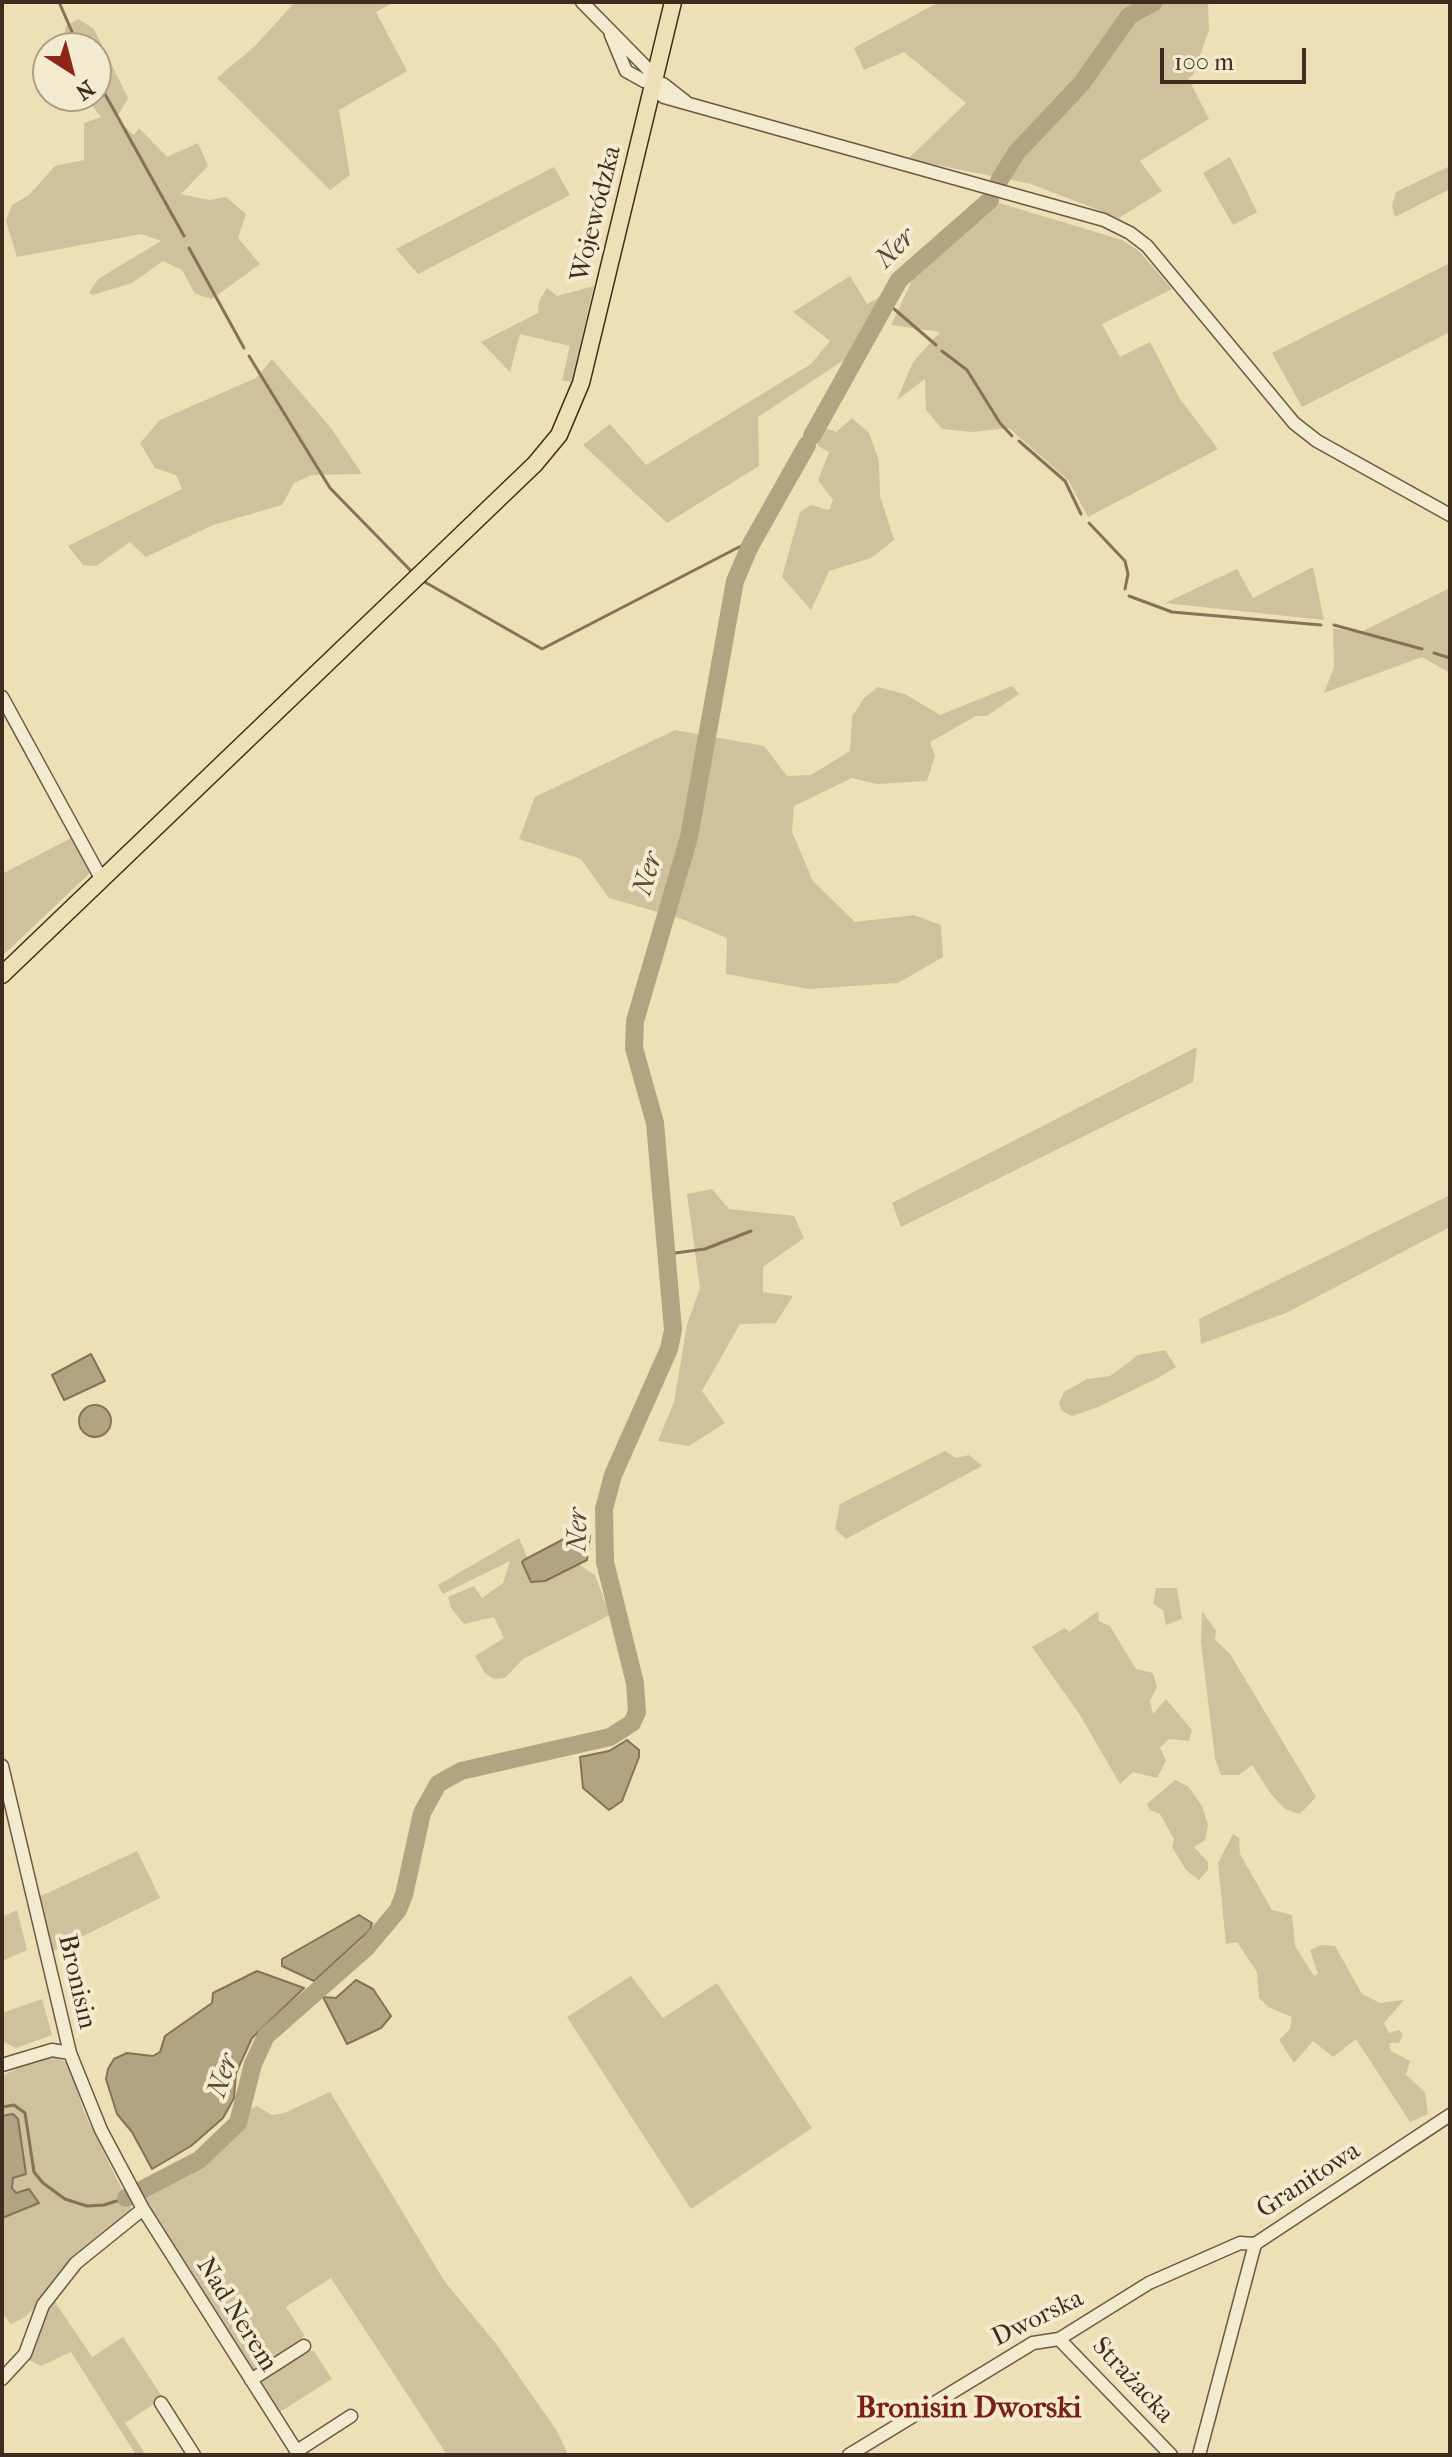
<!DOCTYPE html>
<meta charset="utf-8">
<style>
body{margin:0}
#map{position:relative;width:1452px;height:2457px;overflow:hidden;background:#ede0b7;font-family:"IM FELL French Canon",serif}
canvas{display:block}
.frame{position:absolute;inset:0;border:4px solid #3f2c1d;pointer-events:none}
.north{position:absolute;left:32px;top:32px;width:80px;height:80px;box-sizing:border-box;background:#f3ebd0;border:2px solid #ab9f88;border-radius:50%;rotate:144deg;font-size:22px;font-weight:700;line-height:32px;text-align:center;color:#3f2c1d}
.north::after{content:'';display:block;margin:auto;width:28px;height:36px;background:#8f2418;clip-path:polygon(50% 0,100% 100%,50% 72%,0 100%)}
.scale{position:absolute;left:1160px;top:48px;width:146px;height:36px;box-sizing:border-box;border:4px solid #3f2c1d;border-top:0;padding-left:10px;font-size:24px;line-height:28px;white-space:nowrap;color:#3f2c1d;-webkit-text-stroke:6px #f3ebd0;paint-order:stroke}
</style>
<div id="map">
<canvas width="1452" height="2457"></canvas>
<div class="frame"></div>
<div class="north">N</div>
<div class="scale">100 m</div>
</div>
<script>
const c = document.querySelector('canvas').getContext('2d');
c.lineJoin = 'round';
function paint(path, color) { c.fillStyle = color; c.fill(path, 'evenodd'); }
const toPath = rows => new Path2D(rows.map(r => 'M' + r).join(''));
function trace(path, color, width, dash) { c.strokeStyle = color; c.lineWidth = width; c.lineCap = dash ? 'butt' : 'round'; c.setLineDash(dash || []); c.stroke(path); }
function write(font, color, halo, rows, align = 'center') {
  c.font = font + ' "IM FELL French Canon",serif'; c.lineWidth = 8; c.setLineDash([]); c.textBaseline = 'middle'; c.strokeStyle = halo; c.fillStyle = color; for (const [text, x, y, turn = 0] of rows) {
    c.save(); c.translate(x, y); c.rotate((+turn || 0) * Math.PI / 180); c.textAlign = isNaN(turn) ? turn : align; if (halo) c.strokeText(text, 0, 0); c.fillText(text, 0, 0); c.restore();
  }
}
paint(toPath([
 [295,2,394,2,376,12,407,71,339,110,350,175,330,190,217,78,255,46],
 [939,2,1208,2,1209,30,1193,75,1188,78,1209,119,1140,161,1162,191,1119,218,1031,184,908,159,966,103,904,52,864,70,854,48],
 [78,19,94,29,128,98,116,119,134,135,139,128,167,157,198,143,208,166,181,194,209,200,226,197,246,214,238,238,260,264,212,299,195,294,182,270,163,261,132,283,93,295,89,293,98,279,161,241,141,234,17,257,6,221,12,205,29,195,55,166,84,160,84,123,101,117,85,96,96,96,96,48,67,48,65,27],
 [1230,157,1257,212,1233,225,1203,173],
 [1450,166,1450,189,1395,217,1392,206,1396,192],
 [554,167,570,195,418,274,396,249],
 [996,202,1122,240,1139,251,1172,289,1102,324,1120,357,1150,342,1180,399,1218,449,1088,517,1068,480,1009,428,972,432,942,429,926,410,925,379,897,400,913,362,940,332,891,325,916,272],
 [1450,263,1450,332,1302,407,1272,353],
 [850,276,867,304,889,292,850,356,758,417,759,466,667,523,583,445,610,424,646,465,811,364,830,341,793,312],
 [594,286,571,382,562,380,570,346,520,334,510,372,481,342,538,313,539,301,547,288,557,296],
 [272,359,331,428,362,474,312,475,294,483,282,505,213,525,146,557,130,542,96,566,83,565,68,546,182,489,176,475,155,468,140,443,160,420,256,378],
 [852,418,869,433,879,461,880,496,894,540,871,558,829,571,811,610,782,577,800,512,811,505,829,510,833,500,818,480,829,452,818,446,818,432,823,427,836,432],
 [1313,567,1324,620,1165,603,1237,569,1253,598],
 [1450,588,1450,673,1422,657,1324,693,1334,667,1333,628,1359,633],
 [1012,686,1019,694,987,716,976,716,930,742,935,756,927,781,877,784,852,778,794,806,792,832,813,881,855,922,914,915,941,925,943,957,898,983,808,989,726,974,727,938,682,919,609,898,581,859,519,839,535,797,675,730,764,746,787,776,811,775,850,751,852,717,864,698,878,687,905,694,940,715],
 [73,837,90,873,2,956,2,874],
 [1197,1047,1193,1082,901,1227,892,1203],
 [712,1189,729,1209,794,1216,804,1238,763,1267,763,1292,793,1296,776,1323,740,1324,702,1391,725,1423,689,1446,658,1441,674,1402,687,1325,700,1288,687,1194],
 [1450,1195,1450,1227,1286,1313,1201,1344,1199,1319],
 [1165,1350,1176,1367,1158,1378,1098,1407,1072,1416,1062,1411,1059,1403,1064,1392,1087,1379,1110,1376,1138,1355],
 [945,1451,956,1458,969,1455,982,1466,846,1539,835,1529,840,1504],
 [519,1538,527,1557,524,1560,545,1581,578,1564,595,1575,610,1615,523,1659,505,1678,494,1679,485,1673,475,1656,504,1638,494,1617,464,1624,451,1608,448,1597,474,1586,482,1598,503,1583,510,1561,443,1594,438,1585],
 [1156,1588,1177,1588,1182,1619,1166,1625,1163,1610,1153,1604],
 [1098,1611,1099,1621,1110,1626,1136,1669,1153,1673,1157,1687,1150,1701,1153,1714,1166,1699,1192,1730,1189,1741,1169,1739,1160,1748,1166,1761,1157,1778,1133,1772,1120,1784,1080,1715,1032,1647,1065,1628,1069,1632],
 [1202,1611,1216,1631,1215,1640,1230,1654,1316,1797,1300,1814,1285,1809,1271,1794,1252,1765,1239,1775,1221,1775,1215,1759,1201,1642],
 [1175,1780,1188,1786,1202,1806,1208,1825,1205,1840,1194,1847,1208,1862,1208,1870,1199,1880,1186,1870,1172,1847,1174,1839,1160,1814,1150,1810,1147,1804],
 [1233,1834,1239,1838,1240,1854,1272,1910,1292,1915,1295,1946,1314,1976,1318,1974,1310,1950,1321,1945,1335,1946,1362,1994,1380,2003,1404,2000,1384,2023,1389,2033,1399,2030,1403,2034,1399,2043,1389,2043,1391,2051,1410,2061,1406,2075,1425,2092,1428,2114,1410,2122,1356,2039,1333,2057,1313,2041,1294,2063,1279,2040,1290,2029,1292,2017,1270,2008,1259,1998,1257,1972,1237,1942,1226,1944,1218,1863],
 [137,1851,160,1898,51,1952,37,1898],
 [17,1910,27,1950,2,1961,2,1917],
 [631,1976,663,2018,717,1983,812,2128,691,2209,567,2017],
 [42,1999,52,2035,16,2048,2,2041,2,2013],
 [54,2056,69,2064,84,2112,133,2212,24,2318,11,2324,2,2313,2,2076,29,2062],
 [330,2092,445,2282,497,2345,557,2431,568,2455,447,2455,331,2278,286,2307,304,2335,299,2344,255,2372,151,2216,142,2193,203,2162,249,2110,257,2106,272,2115,284,2113],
 [53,2299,92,2357,123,2337,163,2398,125,2423,146,2455,136,2455,71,2352,41,2366,29,2360,29,2347,43,2311],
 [305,2351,314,2351,332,2379,280,2412,260,2380]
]), '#cfc19d');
const water = toPath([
 [91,1354,105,1381,64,1400,52,1375,91,1354],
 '79 1421a16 16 0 1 1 32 0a16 16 0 1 1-32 0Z',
 [583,1529,590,1536,587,1560,545,1581,531,1582,522,1562,524,1560,583,1529],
 [627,1740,639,1750,639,1757,622,1801,609,1810,583,1788,580,1757,609,1751,627,1740],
 [359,1915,372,1923,370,1930,314,1981,282,1966,282,1959,359,1915],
 [257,1971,304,1988,252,2038,236,2073,234,2098,223,2118,191,2146,152,2169,132,2132,117,2114,106,2079,108,2069,114,2059,127,2053,153,2056,160,2052,165,2036,212,2003,213,1993,257,1971],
 [356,1980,373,1989,391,2016,381,2028,347,2044,323,1997,336,1998,356,1980],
 [13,2114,18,2119,26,2174,13,2178,12,2188,16,2193,29,2189,39,2203,2,2218,2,2116,13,2114]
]);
paint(water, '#b2a383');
trace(water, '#84735a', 2);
trace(toPath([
 [59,2,79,48],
 [96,78,184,236],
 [189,248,244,348],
 [886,302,936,345],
 [942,351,967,370,1000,423,1012,436],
 [249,356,330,488,411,571],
 [1019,441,1065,481,1081,514],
 [1089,523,1125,561,1128,574,1125,589],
 [423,581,542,649,741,546,750,546],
 [1129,596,1172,612,1321,625],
 [1334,625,1422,649],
 [1434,653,1450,658],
 [668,1254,705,1249,751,1231],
 [2,2107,14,2105,25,2113,34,2172,43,2183,65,2199,87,2206,104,2205,126,2198]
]), '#84735a', 3);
trace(toPath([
 [999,181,1016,153,1082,83,1129,16,1154,2],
 [812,436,899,280,990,200],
 [126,2198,199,2160,238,2123,253,2064,266,2036,366,1948,398,1910,404,1895,422,1813,438,1784,461,1771,610,1737,632,1723,637,1712,635,1683,605,1562,604,1509,613,1475,669,1349,673,1330,655,1123,634,1048,635,1021,689,837,735,581,750,546,807,445]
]), '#b2a383', 18);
const minor = toPath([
 [582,2,644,65,652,74,655,90,664,97,1104,220,1130,233,1147,246,1294,423,1317,441,1450,515],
 [611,35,626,71,644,81,663,84,686,102],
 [2,697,102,880],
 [2,1766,70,2053,101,2130,143,2209,299,2455],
 [2,2065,52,2050,70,2053],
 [1059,2339,1171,2455],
 [2,2379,25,2354,43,2305,76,2263,143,2209],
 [251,2380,304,2346],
 [161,2403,194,2455],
 [297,2451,351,2416],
 [849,2455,1033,2343,1059,2339,1149,2283,1240,2243,1255,2244],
 [1199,2455,1255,2244,1450,2115]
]);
const major = toPath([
 [2,975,535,464,559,435,581,383,673,2]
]);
trace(minor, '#6a5944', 15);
trace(major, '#3f2c1d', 19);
trace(minor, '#f3ebd0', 12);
trace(major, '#ede0b7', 16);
write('26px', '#3f2c1d', '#f3ebd0', [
 ["Wojewódzka",597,214,-76],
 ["Bronisin",76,1982,77],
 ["Granitowa",1309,2181,-33],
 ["Nad Nerem",236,2315,58],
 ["Dworska",1038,2319,-26],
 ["Strażacka",1132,2381,47]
]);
write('italic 28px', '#5c4a36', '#f3ebd0', [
 ["Ner",896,249,-46],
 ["Ner",649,874,-74],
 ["Ner",579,1530,-89],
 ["Ner",224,2076,-72]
]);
write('bold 30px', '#7a1f14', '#f3ebd0', [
 ["Bronisin Dworski",969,2410]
]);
</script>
